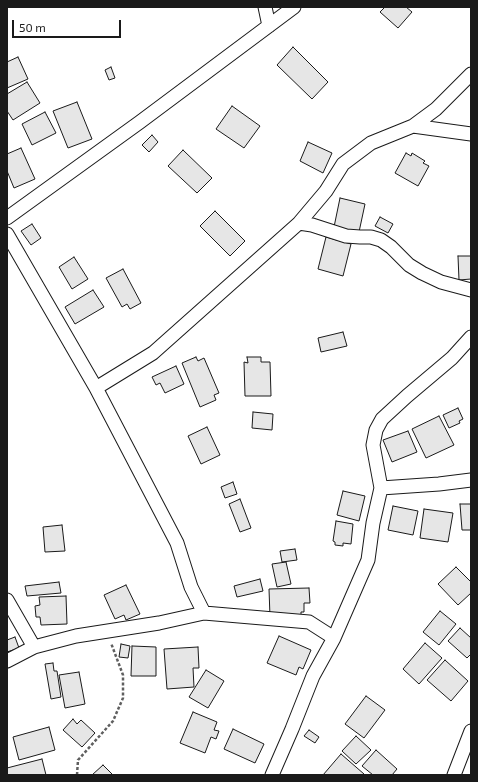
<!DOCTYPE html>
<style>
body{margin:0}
#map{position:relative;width:478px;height:782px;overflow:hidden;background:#fff;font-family:"Exo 2",sans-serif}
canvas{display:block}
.frame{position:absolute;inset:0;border:8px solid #1a1a1a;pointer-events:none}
.scale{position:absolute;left:12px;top:20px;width:109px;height:18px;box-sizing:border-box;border:2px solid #1a1a1a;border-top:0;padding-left:5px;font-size:12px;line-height:14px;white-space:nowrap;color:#1a1a1a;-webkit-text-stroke:3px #fff;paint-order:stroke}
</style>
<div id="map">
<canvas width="478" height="782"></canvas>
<div class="frame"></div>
<div class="scale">50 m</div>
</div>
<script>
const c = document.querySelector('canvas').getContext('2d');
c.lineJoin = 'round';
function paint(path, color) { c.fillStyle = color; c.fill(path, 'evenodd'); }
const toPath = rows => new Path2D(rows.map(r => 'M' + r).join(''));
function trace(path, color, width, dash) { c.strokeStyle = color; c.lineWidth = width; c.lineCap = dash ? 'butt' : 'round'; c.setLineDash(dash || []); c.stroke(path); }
const building = toPath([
 [385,7,406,7,412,12,398,28,380,12,385,7],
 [293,47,328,82,312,99,277,65,293,47],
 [18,57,28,79,7,88,7,62,18,57],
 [111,67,115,78,109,80,105,70,111,67],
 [27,82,40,103,13,120,7,111,7,94,27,82],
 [77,102,92,139,68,148,53,111,77,102],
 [232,106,260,126,244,148,216,129,232,106],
 [45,112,56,133,32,145,22,124,45,112],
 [152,135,158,142,149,152,142,145,152,135],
 [308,142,332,153,323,173,300,161,308,142],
 [21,148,35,179,14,188,7,171,7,154,21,148],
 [183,150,212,178,197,193,168,166,183,150],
 [406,153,411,156,412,153,425,161,423,163,429,166,418,186,395,173,406,153],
 [340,198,365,204,359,232,334,227,340,198],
 [215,211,245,241,230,256,200,226,215,211],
 [380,217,393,224,388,233,375,226,380,217],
 [32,224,41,238,31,245,21,231,32,224],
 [326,237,351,244,343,276,318,269,326,237],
 [458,256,471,256,471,279,459,280,458,256],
 [74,257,88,279,72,289,59,267,74,257],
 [123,269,141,303,130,309,127,304,122,307,106,278,123,269],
 [93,290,104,307,75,324,65,307,93,290],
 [343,332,347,346,321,352,318,338,343,332],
 [196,357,198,361,204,358,219,393,214,395,216,400,200,407,182,363,196,357],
 [247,357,261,357,261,362,270,362,271,396,245,396,244,362,248,363,247,357],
 [176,366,184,384,165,393,160,383,156,385,152,377,176,366],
 [458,408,463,419,459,421,460,423,449,428,443,415,458,408],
 [253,412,273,414,272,430,252,428,253,412],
 [439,416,454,445,426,458,412,429,439,416],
 [207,427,220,455,201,464,188,436,207,427],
 [408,431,417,452,392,462,383,440,408,431],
 [233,482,237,494,225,498,221,487,233,482],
 [343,491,365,496,359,521,337,515,343,491],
 [240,499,251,528,240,532,229,504,240,499],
 [460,504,471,504,471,530,462,530,460,504],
 [393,506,418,511,413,535,388,530,393,506],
 [424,509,453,513,448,542,420,538,424,509],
 [336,521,353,524,351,544,343,543,343,546,335,545,335,542,333,541,336,521],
 [62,525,65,551,45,552,43,527,62,525],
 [295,549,297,560,282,562,280,551,295,549],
 [286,562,291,584,277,587,272,564,286,562],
 [456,567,471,582,471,593,458,605,438,584,456,567],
 [260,579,263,591,237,597,234,586,260,579],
 [59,582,61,593,27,596,25,586,59,582],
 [126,585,140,614,126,620,124,615,115,619,104,595,126,585],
 [309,588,310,603,304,603,304,612,301,612,301,617,270,617,269,589,309,588],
 [66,596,67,624,41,625,40,617,36,617,35,606,40,605,39,597,66,596],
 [440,611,456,624,439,645,423,632,440,611],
 [460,628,471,638,471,654,467,658,448,641,460,628],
 [279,636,311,650,303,669,299,667,296,675,267,663,279,636],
 [15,637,19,648,7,652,7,640,15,637],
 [425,643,442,658,419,684,403,669,425,643],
 [121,644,130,646,128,658,119,657,121,644],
 [132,646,156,647,156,676,131,676,132,646],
 [198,647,199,668,193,668,194,687,167,689,164,649,198,647],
 [445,660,468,681,451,701,427,680,445,660],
 [53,663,54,671,57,671,61,697,51,699,45,664,53,663],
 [206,670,224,681,208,708,189,697,206,670],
 [79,672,85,704,65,708,59,675,79,672],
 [366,696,385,710,364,738,345,724,366,696],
 [193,712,217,722,214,730,219,731,216,739,211,737,205,753,180,743,193,712],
 [73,719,77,724,81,720,95,733,82,747,63,730,73,719],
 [49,727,55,750,19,760,13,737,49,727],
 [233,729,264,744,255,763,224,749,233,729],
 [309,730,319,737,315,743,304,736,309,730],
 [356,736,371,750,356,764,342,751,356,736],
 [376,750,397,769,392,775,373,775,362,766,376,750],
 [341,754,364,774,363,775,323,775,341,754],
 [42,759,46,775,7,775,7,768,42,759],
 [103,765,113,775,92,775,103,765]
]);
paint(building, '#e6e6e6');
trace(building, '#1a1a1a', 1);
const street = toPath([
 [265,7,269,26],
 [413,126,471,134],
 [7,218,140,122,294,7],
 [299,223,312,225,346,236,360,237,371,237,381,240,391,247,409,265,422,273,441,282,471,290],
 [7,234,96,388,177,543,191,587,204,613],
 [96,388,153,353,299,223,326,191,343,164,371,143,413,126,436,109,471,74],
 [381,488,373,445,376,430,382,419,407,396,452,358,471,337],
 [7,600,34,647],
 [7,661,34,647,76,636,159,623,204,613,309,622,334,638],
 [272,775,292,729,313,676,334,638,368,560,373,523,381,488,439,484,471,480],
 [454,775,471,731]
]);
trace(street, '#1a1a1a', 15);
trace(toPath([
 [77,775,78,760,113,721,123,698,123,675,111,643]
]), '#5f5f5f', 2.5, [3, 2]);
trace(street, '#fff', 13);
</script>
